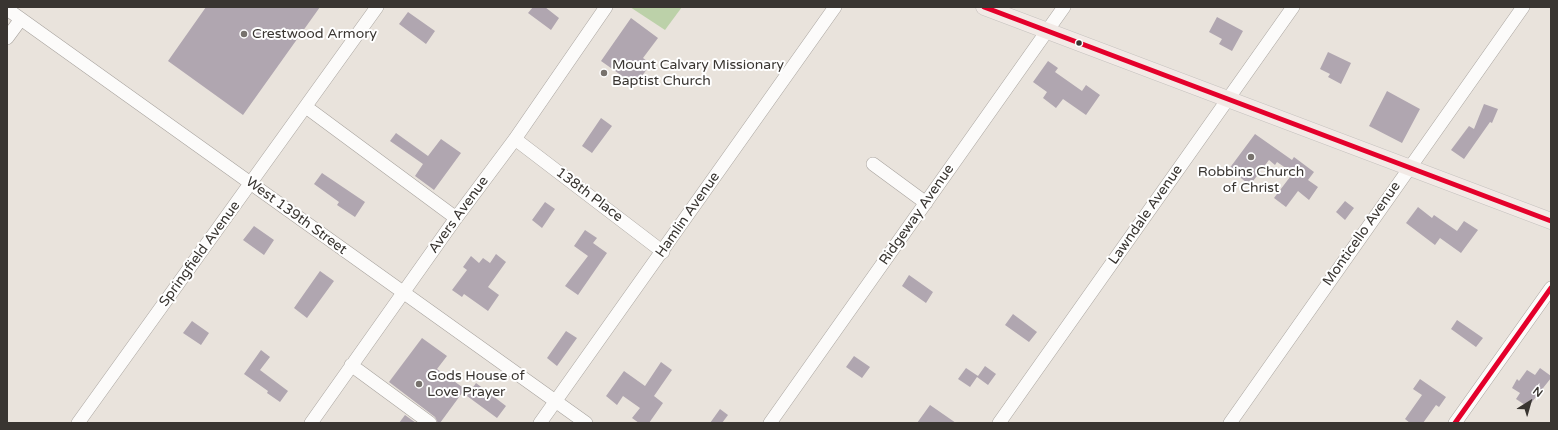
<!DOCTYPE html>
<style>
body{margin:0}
#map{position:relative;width:1558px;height:430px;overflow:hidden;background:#e9e3dc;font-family:"Varela Round",sans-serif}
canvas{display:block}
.frame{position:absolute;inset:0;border:8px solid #393531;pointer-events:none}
.north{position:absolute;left:1510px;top:382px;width:40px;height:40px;-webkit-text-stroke:3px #fff;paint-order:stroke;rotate:37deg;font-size:11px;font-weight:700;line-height:16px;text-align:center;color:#393531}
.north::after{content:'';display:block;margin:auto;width:14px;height:18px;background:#393531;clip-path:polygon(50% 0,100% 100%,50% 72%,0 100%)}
</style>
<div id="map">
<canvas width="1558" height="430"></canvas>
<div class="frame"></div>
<div class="north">N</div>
</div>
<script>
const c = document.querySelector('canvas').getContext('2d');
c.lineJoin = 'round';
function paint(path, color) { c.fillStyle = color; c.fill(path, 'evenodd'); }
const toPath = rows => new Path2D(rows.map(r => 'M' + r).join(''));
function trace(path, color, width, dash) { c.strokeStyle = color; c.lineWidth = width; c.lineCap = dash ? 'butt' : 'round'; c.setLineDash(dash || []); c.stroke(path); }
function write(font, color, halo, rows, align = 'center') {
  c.font = font + ' "Varela Round",sans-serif'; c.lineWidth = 4; c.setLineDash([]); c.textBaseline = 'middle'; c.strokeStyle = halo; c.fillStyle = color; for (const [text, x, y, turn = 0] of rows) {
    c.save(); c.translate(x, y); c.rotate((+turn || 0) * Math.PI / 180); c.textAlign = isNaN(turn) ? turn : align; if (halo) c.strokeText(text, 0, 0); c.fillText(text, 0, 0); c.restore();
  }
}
paint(toPath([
 [630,7,682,7,665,30]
]), '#bcd1a9');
paint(toPath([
 [206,7,320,7,243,115,168,61],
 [533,7,545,7,559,18,551,30,528,13],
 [408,12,435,31,426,44,399,24],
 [1217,17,1243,31,1232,51,1219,44,1222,39,1209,32],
 [631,18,658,38,643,58,651,64,635,85,601,61],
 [1328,52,1351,63,1341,84,1328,77,1330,74,1320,69],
 [1048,61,1058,68,1055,72,1082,91,1086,85,1100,95,1086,115,1063,99,1056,108,1043,98,1047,92,1033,82],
 [1387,91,1420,109,1402,143,1369,126],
 [1484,104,1498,109,1492,123,1490,122,1464,159,1451,150,1469,126,1474,129],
 [601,118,612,126,592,153,582,146],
 [396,133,428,156,441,139,461,153,434,190,415,176,423,164,390,141],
 [1255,134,1292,160,1294,157,1314,172,1308,180,1318,187,1309,200,1298,191,1286,207,1274,198,1293,173,1277,162,1275,165,1269,160,1250,185,1229,169],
 [322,173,365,202,355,217,337,205,339,202,314,184],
 [1345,201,1354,208,1345,220,1336,212],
 [545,202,555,209,542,228,532,220],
 [1418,207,1432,218,1434,215,1457,231,1464,221,1478,230,1461,253,1440,238,1435,245,1406,223],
 [254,226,274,240,264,255,243,240],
 [585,230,597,238,593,243,607,253,578,295,565,286,588,256,574,246],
 [496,254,506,262,488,287,499,295,488,311,464,294,462,297,452,290,467,270,463,267,471,256,479,263,483,258,490,263],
 [320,271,334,281,307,318,294,308],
 [909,275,933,292,926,303,902,286],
 [1013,314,1037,332,1029,342,1005,325],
 [1457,320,1483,338,1476,347,1451,329],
 [192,321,209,333,201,345,183,333],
 [566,331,577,338,557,366,547,358],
 [422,338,447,356,437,369,465,389,440,423,438,423,435,417,389,382],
 [261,350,270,357,260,370,288,391,280,402,267,393,268,391,244,374],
 [854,356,870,367,862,378,846,367],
 [661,362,672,370,654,396,663,403,649,423,639,423,632,418,640,408,623,396,617,405,606,396,624,371,645,386],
 [985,366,996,374,988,385,977,377,970,387,958,379,966,368,978,376],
 [1540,368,1551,376,1551,378,1528,407,1516,399,1520,393,1512,388,1517,379,1519,381,1527,370,1535,375],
 [1420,379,1446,397,1439,407,1436,405,1423,423,1410,423,1405,419,1422,395,1413,389],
 [476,383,506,406,497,418,467,396],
 [930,405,956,423,917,423],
 [720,409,728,415,722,423,710,423],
 [405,415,416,423,399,423]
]), '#b0a6b0');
const minor = toPath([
 [7,9,586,423],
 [7,38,21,19],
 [306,107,456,218],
 [515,139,663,252],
 [873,164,926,203],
 [351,365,430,423],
 [78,423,377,7],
 [311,423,456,218,515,139,606,7],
 [540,423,835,7],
 [770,423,1064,7],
 [999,423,1293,7],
 [1230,423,1523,7],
 [1455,423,1551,288]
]);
const major = toPath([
 [984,7,1551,221]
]);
trace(minor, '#a8a39e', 14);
trace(major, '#c4c1be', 17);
trace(minor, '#fcfbfa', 13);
trace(major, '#f2eae6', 16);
trace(toPath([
 [984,7,1551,221],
 [1455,423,1551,288]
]), '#e4002b', 5);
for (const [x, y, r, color] of [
 [244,34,4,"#77726d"],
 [1079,43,3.5,"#393531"],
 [604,73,4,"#77726d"],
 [1251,157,4,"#77726d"],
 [419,384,4,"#77726d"]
]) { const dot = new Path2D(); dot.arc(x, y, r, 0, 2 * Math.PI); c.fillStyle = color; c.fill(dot); trace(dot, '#fff', 1.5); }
write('14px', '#393531', '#fff', [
 ["Crestwood Armory",252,34],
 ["Mount Calvary Missionary",612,65],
 ["Baptist Church",612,81],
 ["Robbins Church",1251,172,"center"],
 ["of Christ",1251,188,"center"],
 ["Gods House of",427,376],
 ["Love Prayer",427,392]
], 'left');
write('14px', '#393531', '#fff', [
 ["138th Place",589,195,37],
 ["Avers Avenue",459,215,-54],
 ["Hamlin Avenue",688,215,-55],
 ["Ridgeway Avenue",917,215,-55],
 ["Lawndale Avenue",1146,215,-55],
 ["West 139th Street",296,216,36],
 ["Monticello Avenue",1362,234,-55],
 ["Springfield Avenue",200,254,-54]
]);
</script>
